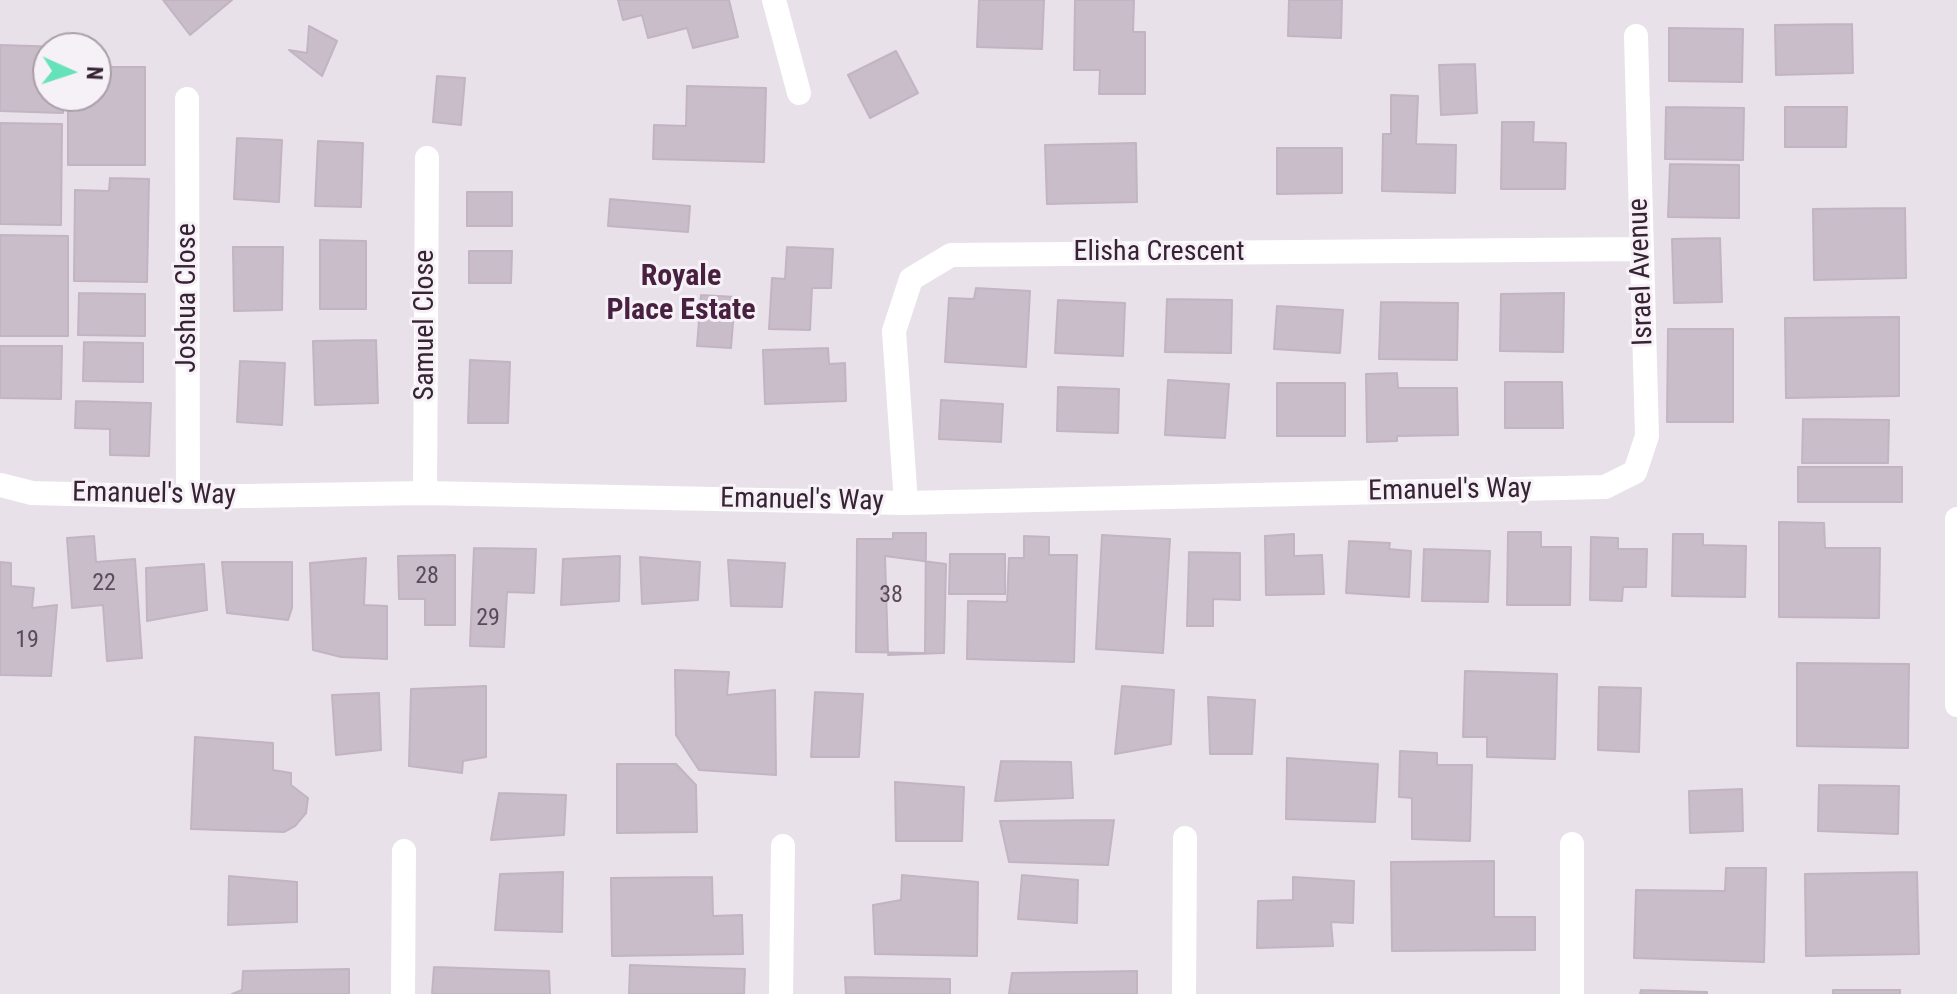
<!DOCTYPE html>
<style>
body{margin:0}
#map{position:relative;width:1957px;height:994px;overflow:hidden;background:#e9e1ea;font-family:"Roboto Condensed",sans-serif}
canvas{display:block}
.north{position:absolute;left:32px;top:32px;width:80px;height:80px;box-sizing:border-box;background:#f6f1f7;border:2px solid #aa9fa9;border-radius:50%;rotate:93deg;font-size:22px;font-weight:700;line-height:32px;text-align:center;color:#382335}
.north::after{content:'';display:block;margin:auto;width:28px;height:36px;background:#66e2b9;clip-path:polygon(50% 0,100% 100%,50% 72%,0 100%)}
</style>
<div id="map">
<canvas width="1957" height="994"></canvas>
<div class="north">N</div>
</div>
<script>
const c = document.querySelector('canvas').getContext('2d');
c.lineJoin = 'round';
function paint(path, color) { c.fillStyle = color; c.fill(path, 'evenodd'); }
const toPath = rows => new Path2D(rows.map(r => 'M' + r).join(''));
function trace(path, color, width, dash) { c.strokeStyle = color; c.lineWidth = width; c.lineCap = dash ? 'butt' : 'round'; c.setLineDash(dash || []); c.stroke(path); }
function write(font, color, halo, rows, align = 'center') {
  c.font = font + ' "Roboto Condensed",sans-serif'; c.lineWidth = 6; c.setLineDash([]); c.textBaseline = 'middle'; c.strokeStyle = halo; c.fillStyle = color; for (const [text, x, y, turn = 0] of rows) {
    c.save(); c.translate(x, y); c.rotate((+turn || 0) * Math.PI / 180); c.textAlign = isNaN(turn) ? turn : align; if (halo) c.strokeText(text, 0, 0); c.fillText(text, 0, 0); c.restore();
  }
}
const building = toPath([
 [163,0,232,0,190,35,163,0],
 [618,0,729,0,738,37,693,48,687,28,648,38,642,15,623,20,618,0],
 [979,0,1044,0,1042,49,977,47,979,0],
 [1075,0,1134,0,1133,32,1145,32,1145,94,1099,94,1100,70,1074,70,1075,0],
 [1289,0,1342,0,1341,38,1288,36,1289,0],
 [1852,24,1853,73,1776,75,1775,25,1852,24],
 [309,26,337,41,322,76,289,50,307,53,309,26],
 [1669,28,1743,29,1742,82,1669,81,1669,28],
 [0,45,64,47,48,48,48,96,63,96,63,113,0,111,0,45],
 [896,51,918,93,870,118,848,75,896,51],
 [1475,64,1477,113,1441,115,1439,65,1475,64],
 [109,67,145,67,145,165,68,165,68,96,96,96,96,86,109,86,109,67],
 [437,76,465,78,461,125,433,122,437,76],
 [687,86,766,88,764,162,653,159,654,125,686,126,687,86],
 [1391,95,1418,96,1416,144,1456,145,1455,193,1382,191,1383,134,1391,134,1391,95],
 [1666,107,1744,108,1743,160,1665,159,1666,107],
 [1785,107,1847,107,1846,147,1785,147,1785,107],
 [1502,122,1534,122,1533,142,1566,143,1565,189,1501,189,1502,122],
 [0,123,62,124,61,225,0,224,0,123],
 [237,138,282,140,279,202,234,199,237,138],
 [318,141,363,143,361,207,315,206,318,141],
 [1136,143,1137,202,1047,204,1045,145,1136,143],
 [1277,148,1342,148,1342,193,1277,194,1277,148],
 [1670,164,1739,165,1739,218,1668,217,1670,164],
 [110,178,149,179,147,282,74,281,75,190,109,191,110,178],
 [467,192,512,192,512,226,467,226,467,192],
 [610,199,690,206,688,232,608,226,610,199],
 [1905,208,1906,278,1814,280,1813,209,1905,208],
 [0,235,68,236,68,336,0,336,0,235],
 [1720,238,1722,302,1674,303,1672,239,1720,238],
 [320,240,366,241,366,309,320,309,320,240],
 [233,247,283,247,282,310,234,311,233,247],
 [787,247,833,249,831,288,812,288,810,330,769,329,772,278,785,279,787,247],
 [469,251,512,251,511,283,469,283,469,251],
 [976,288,1030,291,1026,367,945,362,949,298,974,299,976,288],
 [79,293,145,294,145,336,78,335,79,293],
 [1564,293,1563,352,1500,351,1501,294,1564,293],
 [701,295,735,297,731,348,697,346,701,295],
 [1167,299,1232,300,1231,353,1165,352,1167,299],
 [1058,300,1125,303,1123,356,1055,353,1058,300],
 [1381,302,1458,303,1457,360,1379,359,1381,302],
 [1277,306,1343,310,1340,353,1274,349,1277,306],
 [1899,317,1899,396,1786,398,1785,318,1899,317],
 [1668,329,1733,329,1733,422,1667,422,1668,329],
 [376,340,378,403,315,405,313,341,376,340],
 [84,342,143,343,143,382,83,381,84,342],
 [0,346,62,346,61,399,0,398,0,346],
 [828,348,829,364,845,363,846,401,765,404,763,350,828,348],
 [470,360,510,362,508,423,468,423,470,360],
 [240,361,285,363,282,425,237,422,240,361],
 [1397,373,1398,388,1457,388,1458,435,1397,436,1397,441,1367,442,1366,374,1397,373],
 [1168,380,1229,384,1225,438,1165,435,1168,380],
 [1505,382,1562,382,1563,428,1505,428,1505,382],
 [1277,383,1345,383,1345,436,1277,436,1277,383],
 [1058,387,1119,389,1118,433,1057,431,1058,387],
 [941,400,1003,404,1001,442,939,439,941,400],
 [76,401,151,403,149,456,110,455,110,429,75,428,76,401],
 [1803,419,1889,420,1888,463,1802,463,1803,419],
 [1798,467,1902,467,1902,502,1798,502,1798,467],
 [1779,522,1824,523,1825,548,1880,548,1879,618,1779,617,1779,522],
 [1508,532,1541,532,1541,547,1571,547,1570,605,1507,605,1508,532],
 [893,533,926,533,925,653,856,652,857,539,893,539,893,533],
 [1294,534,1294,556,1322,555,1324,594,1266,595,1265,536,1294,534],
 [1673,534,1703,534,1703,545,1746,546,1745,597,1672,596,1673,534],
 [1102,535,1170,539,1163,653,1096,649,1102,535],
 [94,536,96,562,135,559,142,658,107,661,103,605,72,608,67,538,94,536],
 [1024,536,1049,537,1049,555,1077,555,1074,662,967,659,968,601,1007,602,1009,558,1024,558,1024,536],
 [1591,537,1618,538,1618,549,1647,549,1646,587,1623,587,1622,601,1590,600,1591,537],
 [1349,541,1390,543,1389,549,1411,551,1409,597,1346,593,1349,541],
 [474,548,536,549,534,593,507,592,504,647,470,646,474,548],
 [1424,549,1490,551,1488,602,1422,601,1424,549],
 [1189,552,1240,553,1240,600,1213,599,1213,626,1187,626,1189,552],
 [950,554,1005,554,1005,594,949,594,950,554],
 [455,555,455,625,425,625,425,599,399,599,398,556,455,555],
 [620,556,619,601,561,605,563,559,620,556],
 [885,556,946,564,944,653,888,655,885,556],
 [640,557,700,562,698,600,642,604,640,557],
 [366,558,364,605,387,606,387,659,341,657,313,650,310,563,366,558],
 [728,560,785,563,782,607,731,606,728,560],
 [0,562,11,563,11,586,34,588,32,608,57,605,51,676,0,675,0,562],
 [222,562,292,562,292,608,288,620,227,613,222,562],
 [204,564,207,610,147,621,146,568,204,564],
 [1797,663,1909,664,1908,748,1797,746,1797,663],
 [675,670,729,672,727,695,775,690,776,775,699,770,676,735,675,670],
 [1465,671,1557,674,1555,759,1487,757,1487,737,1463,737,1465,671],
 [486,686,486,757,463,761,462,773,409,766,411,689,486,686],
 [1122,686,1174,690,1171,744,1115,754,1122,686],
 [1599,687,1641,688,1639,752,1598,750,1599,687],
 [815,692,863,694,859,757,811,757,815,692],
 [379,693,381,750,336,755,332,695,379,693],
 [1208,697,1255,700,1252,754,1210,754,1208,697],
 [195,737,273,743,273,770,291,773,291,785,308,798,306,813,295,826,284,832,191,829,195,737],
 [1400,751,1437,753,1437,765,1472,765,1470,841,1412,839,1412,798,1399,797,1400,751],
 [1287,758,1378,764,1375,822,1286,819,1287,758],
 [1001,761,1071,762,1073,798,995,801,1001,761],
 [617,764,676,764,696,785,697,832,617,833,617,764],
 [895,782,964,787,962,841,896,841,895,782],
 [1819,785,1899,786,1898,834,1818,831,1819,785],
 [1742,789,1743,831,1690,833,1689,791,1742,789],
 [499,793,566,795,564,835,491,840,499,793],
 [1114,820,1108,865,1009,862,1000,821,1114,820],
 [1494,861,1494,917,1535,917,1535,950,1392,951,1391,862,1494,861],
 [1726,868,1766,868,1764,962,1634,958,1636,890,1725,891,1726,868],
 [563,872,562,932,495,930,500,874,563,872],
 [1917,872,1919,954,1806,956,1805,874,1917,872],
 [902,875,978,882,977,956,875,954,873,905,901,900,902,875],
 [1022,875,1078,880,1077,923,1018,919,1022,875],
 [229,876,297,882,297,922,228,925,229,876],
 [712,877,713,916,742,915,743,954,612,956,611,878,712,877],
 [1293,877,1354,881,1353,923,1331,922,1333,946,1257,948,1258,901,1293,900,1293,877],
 [630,965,745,969,744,994,629,994,630,965],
 [434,967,549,971,550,994,432,994,434,967],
 [349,969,349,994,232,994,242,990,243,971,349,969],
 [1137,971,1137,994,1009,994,1012,973,1137,971],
 [845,977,950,979,950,994,846,994,845,977],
 [1641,990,1707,992,1707,994,1640,994,1641,990],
 [1833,990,1900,990,1900,994,1833,994,1833,990]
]);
paint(building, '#c9bdca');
trace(building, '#c2b4c2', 2);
trace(toPath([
 [774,0,799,93],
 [187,99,188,497],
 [0,485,32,493,188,497,425,493,906,503,1605,487,1635,472,1647,436,1636,36],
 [425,493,427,158],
 [906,503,894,331,911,279,951,255,1641,249],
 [1957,519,1957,705],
 [403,994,404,851],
 [781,994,783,846],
 [1184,994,1185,838],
 [1572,994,1572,844]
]), '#fff', 24);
write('24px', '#5c4a5a', null, [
 ["28",427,577],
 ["22",104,584],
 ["38",891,596],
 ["29",488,619],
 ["19",27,641]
]);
write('28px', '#382335', '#f6f1f7', [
 ["Elisha Crescent",1159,253],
 ["Israel Avenue",1642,272,-92],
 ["Joshua Close",188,298,-90],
 ["Samuel Close",426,325,-90],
 ["Emanuel's Way",1450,491,-1],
 ["Emanuel's Way",154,495,1],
 ["Emanuel's Way",802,501,1]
]);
write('bold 30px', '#482141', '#f6f1f7', [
 ["Royale",681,277],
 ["Place Estate",681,311]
]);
</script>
